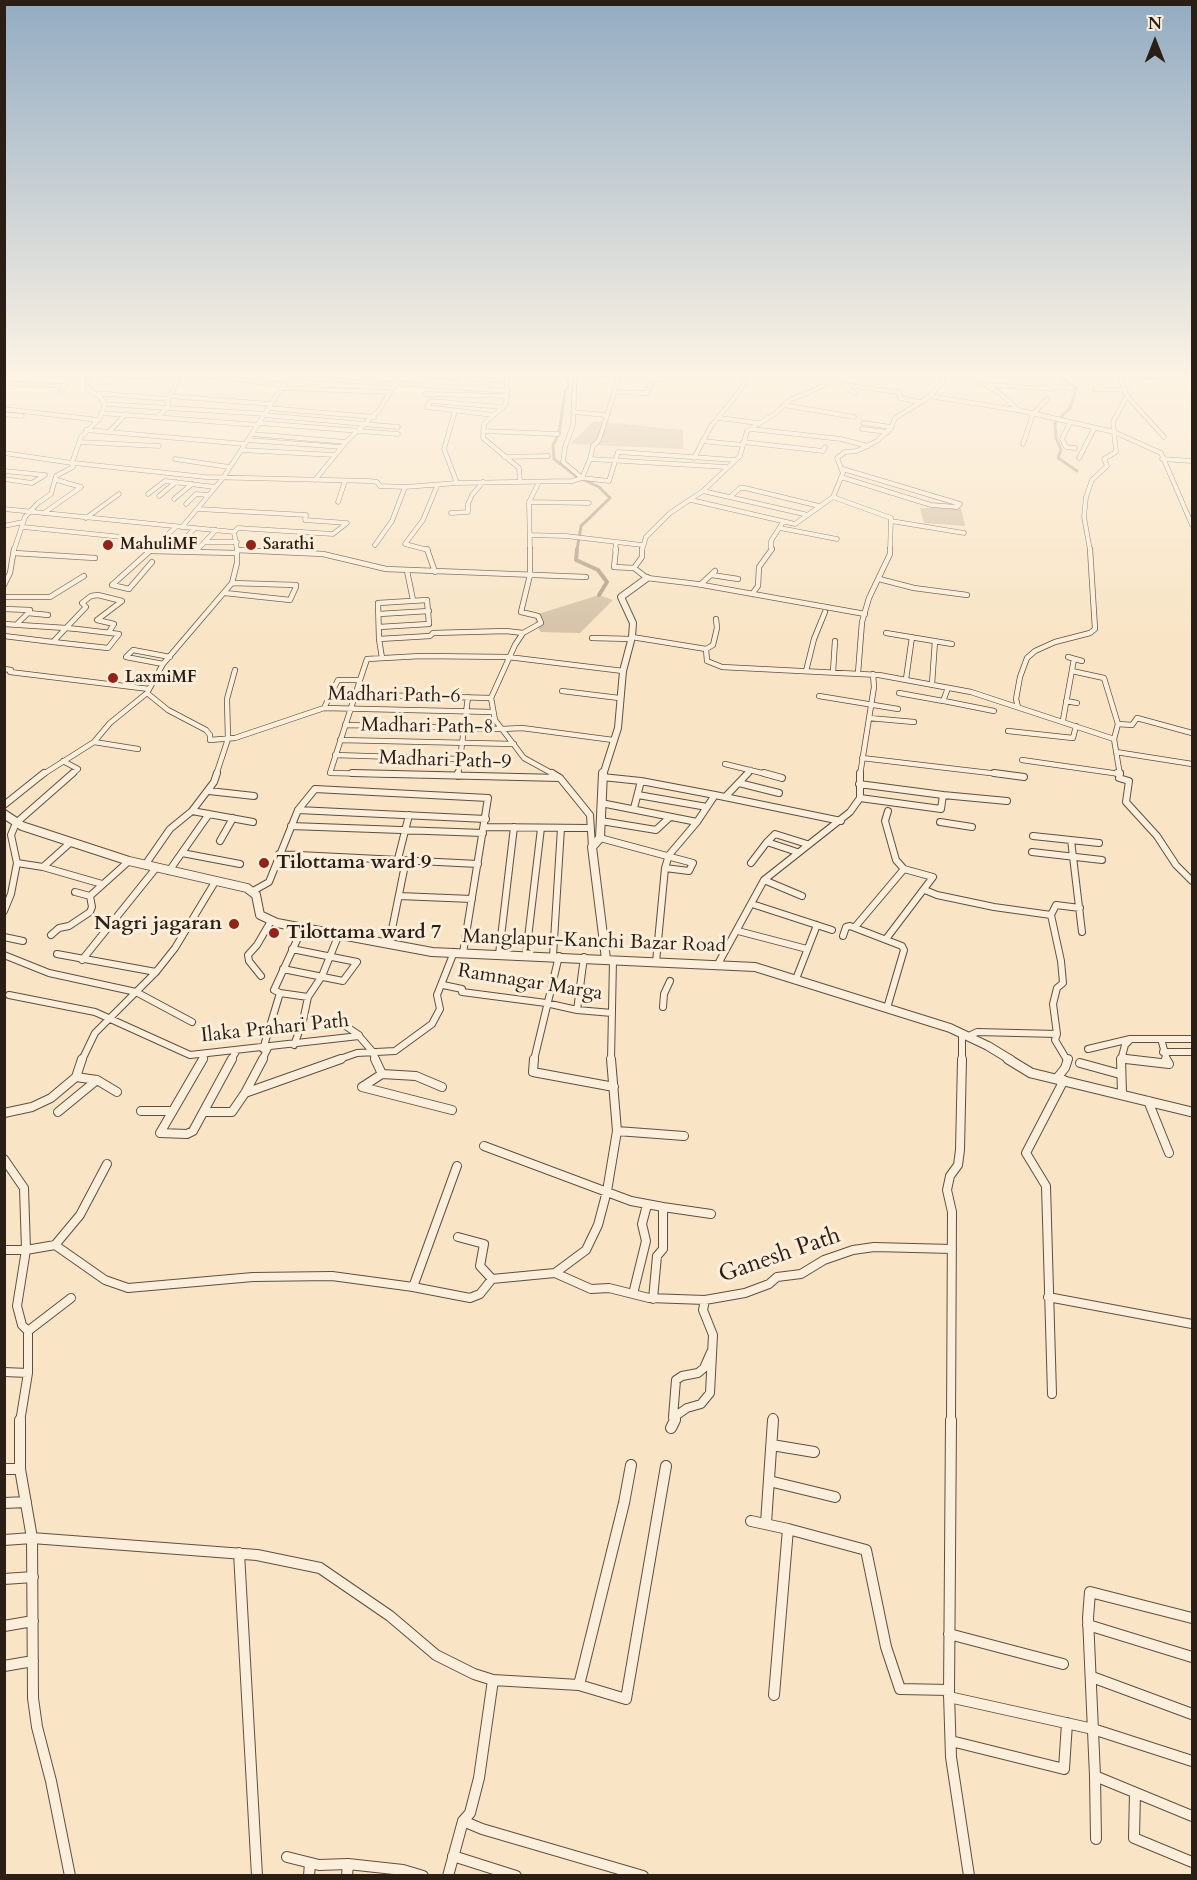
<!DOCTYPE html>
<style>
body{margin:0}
#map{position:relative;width:1197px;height:1880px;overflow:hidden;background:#f9e5c6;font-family:Cardo,serif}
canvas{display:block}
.frame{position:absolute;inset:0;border:6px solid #2b1e15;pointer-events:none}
.north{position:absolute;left:1125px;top:12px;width:60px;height:60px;-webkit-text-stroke:4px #fbeeda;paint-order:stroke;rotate:0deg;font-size:16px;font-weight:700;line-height:24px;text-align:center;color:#2b1e15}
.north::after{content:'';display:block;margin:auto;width:21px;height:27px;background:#2b1e15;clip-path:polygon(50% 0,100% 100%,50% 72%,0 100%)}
</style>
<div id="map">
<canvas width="1197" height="1880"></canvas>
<div class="frame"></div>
<div class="north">N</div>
</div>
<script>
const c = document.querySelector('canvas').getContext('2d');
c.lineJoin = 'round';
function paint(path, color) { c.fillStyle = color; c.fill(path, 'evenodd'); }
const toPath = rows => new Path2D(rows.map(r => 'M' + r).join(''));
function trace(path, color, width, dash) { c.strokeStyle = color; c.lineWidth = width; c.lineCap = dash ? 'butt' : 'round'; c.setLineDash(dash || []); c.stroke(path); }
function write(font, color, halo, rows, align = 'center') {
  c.font = font + ' Cardo,serif'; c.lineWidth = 6; c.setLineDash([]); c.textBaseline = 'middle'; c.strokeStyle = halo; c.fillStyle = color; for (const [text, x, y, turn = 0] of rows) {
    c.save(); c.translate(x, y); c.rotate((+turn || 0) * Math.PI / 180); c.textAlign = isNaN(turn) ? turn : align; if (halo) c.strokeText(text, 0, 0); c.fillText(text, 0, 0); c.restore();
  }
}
paint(toPath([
 [594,421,683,430,683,449,570,444],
 [920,508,961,508,965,526,924,523],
 [599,595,613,600,580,633,541,632,536,625,535,615]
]), '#d6c3a8');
trace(toPath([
 [563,372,569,385,565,391,559,434,553,445,554,459,576,476,599,487,610,498,581,526,577,550],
 [1055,372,1076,389,1070,408,1055,423,1056,438,1061,450,1058,458,1077,471]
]), '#b3a18a', 3);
trace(toPath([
 [577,549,576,560,598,570,607,582,599,595]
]), '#b3a18a', 4);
const minorFar4 = toPath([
 [376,372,401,374],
 [507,372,506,404,484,424,483,438,519,468,520,482],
 [575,372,573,425,565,447,563,462,582,478],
 [896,372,905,372],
 [964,372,1001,394,1018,410,1114,432,1161,453,1192,525],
 [86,373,179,379],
 [183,373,284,385],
 [575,373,617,375,618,381,599,440,593,446,590,459],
 [617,373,617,375,623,375,626,372],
 [1118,374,1163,377,1162,372],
 [432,376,507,381],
 [289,377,395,384],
 [832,378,855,393],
 [653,379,685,380],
 [4,383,65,386,61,391],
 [395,383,508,391],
 [843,385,899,392,900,398,920,402],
 [989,385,1053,389],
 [428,386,432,381,457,383],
 [1049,386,1072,388],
 [282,388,391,392],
 [1095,389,1126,390],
 [613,392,647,393,655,372],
 [94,393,168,399],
 [425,394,508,396],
 [169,396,270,404],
 [929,396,1017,410],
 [1127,396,1164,437],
 [105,404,265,414],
 [784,405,854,417],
 [268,408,374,417],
 [4,409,99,420],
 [455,411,444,449,457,483],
 [573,412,606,415],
 [101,413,258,425],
 [4,414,22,416],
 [264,415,398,427],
 [493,415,427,407,431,401,502,407],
 [159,416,168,407,168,399,179,378],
 [719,418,758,423],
 [259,423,398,434],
 [863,423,891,427],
 [1070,423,1062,439,1066,447,1075,448],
 [751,429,841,439,868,446],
 [862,429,888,432],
 [86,430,245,444],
 [483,431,558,434],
 [109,432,126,414],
 [252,434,346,442],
 [248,440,342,447],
 [702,441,743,445],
 [79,442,159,446],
 [743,442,823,451,825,447],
 [1023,444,1033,414,1047,399],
 [241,450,335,455],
 [4,453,72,463],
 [504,457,548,456],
 [694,458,711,426,739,392,750,372],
 [1079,458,1094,429],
 [175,459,229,467],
 [1162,459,1192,461],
 [74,463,205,477,369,481,377,482,380,486,405,487,457,483,572,481,582,478,609,481,618,452,735,460],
 [843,469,960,504],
 [4,471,45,475,32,483,4,479],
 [841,477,931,505,957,507,960,504],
 [582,478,590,459,726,467],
 [315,480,346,442,380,409,402,372],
 [703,491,808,515],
 [148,494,165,481,215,487],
 [159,496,176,482],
 [730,497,740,488,745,488,819,506],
 [833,497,843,473,837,458,845,452,857,451,877,441,891,428,895,418,926,399,943,383,942,372],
 [174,499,192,484],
 [691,500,795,524,833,497,891,518,890,550],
 [338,502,345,481],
 [529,502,589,503],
 [186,504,196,494,208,495],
 [4,509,234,532,238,528,333,534,347,523,305,520,306,515,198,509],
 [44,513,81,487,57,480],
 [451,513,468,512,468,504,472,495,483,482],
 [86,518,119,494],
 [891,521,964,533],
 [4,526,23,522],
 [23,527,122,537],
 [182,527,223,478,292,372],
 [780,528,837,539],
 [234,532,237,550],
 [530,535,566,536,642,545],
 [205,542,237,542],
 [375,545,392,521,405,487],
 [14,550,25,517,38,503,51,494,56,476,73,467,72,463,81,437,100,418,105,404,99,396,88,389,88,377,85,372],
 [150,550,176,527],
 [174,550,195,528],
 [197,550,216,530],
 [237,550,241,550],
 [428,550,405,544,423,520,437,486],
 [530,550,529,502,539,482],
 [615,550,616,544],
 [642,550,646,537,670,513,703,491,740,456,747,431,776,413,790,400,823,386,832,378,833,372],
 [771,550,771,541,783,522],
 [1090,550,1084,517,1086,497,1092,480,1107,466,1104,459,1116,452,1113,422,1127,396,1118,372]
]);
const minorFar3 = toPath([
 [427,549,435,572],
 [530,549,530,575,521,612,538,616,541,623,523,633,515,645,491,698,495,720,524,758,555,775],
 [616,549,614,567,634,568],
 [642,549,642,557,634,568,647,578,697,584,865,614],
 [237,550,323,554,386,569,586,577],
 [152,551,236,553],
 [173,551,175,549],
 [195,552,198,549],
 [14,553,95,558],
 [407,571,413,600],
 [712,575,738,579],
 [879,579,914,588,967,595],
 [4,585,10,573,14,549],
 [112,585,152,549],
 [112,585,129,589,152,562],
 [700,585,715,571],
 [225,593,290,600,296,587,296,585,232,583],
 [752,594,758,586,759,567,772,549],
 [4,597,50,597,84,576],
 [4,609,30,610,29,613],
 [379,614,429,611],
 [4,624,66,628],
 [17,624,28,613,48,615],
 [379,627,429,624,427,600,378,603,379,639,382,658],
 [66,628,77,629,119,634,108,648,53,642,66,628],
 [66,628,86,607,82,603,91,596,98,595,122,601,97,620,114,624,109,632],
 [886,633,952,644],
 [4,636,53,642],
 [632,637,706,649,707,661,722,667,879,675,971,692,1114,739],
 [592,638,631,639],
 [379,639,430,636,433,633,506,631,523,633],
 [706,649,713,645,717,628,716,619],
 [1068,657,1082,661],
 [163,664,126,657,133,650,170,657],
 [4,669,11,670,10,672,149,689],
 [806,671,814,639,825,612],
 [1072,671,1104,678,1118,724,1114,739,1120,775],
 [833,672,835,641],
 [858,673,862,622,869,598,890,554,890,549],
 [906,679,912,637],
 [360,680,330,773,421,775],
 [932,684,935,641],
 [562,691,619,698],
 [147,693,168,710,206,730,210,735,210,740,235,738,324,708,493,712],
 [899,693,943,701,948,688],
 [331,694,491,698],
 [819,696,898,709],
 [944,701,994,711],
 [1066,701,1077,703],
 [1018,707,1016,699,1020,677,1027,658,1035,651,1055,642,1090,633,1095,629,1090,549],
 [324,708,338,680,360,680,367,659,421,656,508,657,623,671],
 [869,718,914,722],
 [1063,720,1074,659],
 [1118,724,1132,725,1137,718,1192,733],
 [345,725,501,729],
 [502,729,522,728,613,740],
 [1008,731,1073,738,1076,726],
 [340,740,514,744],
 [94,742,138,749],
 [1116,752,1192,764],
 [335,755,459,759],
 [862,758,1007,775],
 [1022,760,1120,774],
 [63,761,78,769,71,775],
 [725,764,770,775],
 [42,775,94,742,110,723,147,693,163,664,232,583,237,563,237,549],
 [216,775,228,739,227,699,235,670],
 [458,775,468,697],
 [746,775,751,770],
 [860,775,874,687,873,674]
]);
const minorFar2 = toPath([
 [352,773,560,778],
 [552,773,560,778,590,815,592,847],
 [764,773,782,778],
 [994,773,1024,777],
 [1117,773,1120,774],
 [1120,773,1119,778,1129,781,1126,802,1157,836,1176,865,1192,881],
 [458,776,458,773],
 [739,783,779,793],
 [859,784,943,795,941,809,860,798],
 [209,791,254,796],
 [638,795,707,807],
 [715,795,841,821],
 [727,795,748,773],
 [943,795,1007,801],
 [601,803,697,822,715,795,641,781,602,777],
 [4,805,44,773],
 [634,808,641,781],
 [298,810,486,819],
 [192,811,253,822],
 [601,821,656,830,670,817],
 [940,822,972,827],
 [291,826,483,833],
 [485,827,590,828],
 [1033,836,1099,843],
 [600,838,693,863,689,871,665,868],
 [1071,840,1082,932],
 [220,841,233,818],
 [797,852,767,842,775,834,807,844],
 [1032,852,1102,860],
 [182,853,240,864],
 [279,854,478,864],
 [398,859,409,815],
 [17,863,43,867,71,842],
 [751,863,767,842],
 [145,865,170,829,192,811,214,782,217,773],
 [43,867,102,884],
 [169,871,209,814],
 [764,880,802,896],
 [925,890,937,895,994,907,1051,915,1056,905,1080,908],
 [253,891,269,882,298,810,315,789,488,798,463,953],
 [75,892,90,896],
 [399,896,472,899],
 [752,904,832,930],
 [4,911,11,894,17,863,11,835,16,823,73,773],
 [1051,915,1061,961,1063,983,1057,988,1053,1004,1057,1034,1055,1040,1067,1060],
 [855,927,904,869],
 [738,931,807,949],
 [51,935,59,928,69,926,90,912,92,907,90,896,129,861],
 [843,936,846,927,850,926,902,946,904,950,887,1008],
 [4,937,23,941],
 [886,939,933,877,904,869,896,860,885,821,888,811],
 [389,944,406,860],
 [57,954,156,972],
 [499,954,514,827],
 [4,955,49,973,136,992,192,1022],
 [526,955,541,828],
 [553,956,561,828],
 [82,960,156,868],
 [656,962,665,868,669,855,697,822],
 [718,964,764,880,850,812,860,798,860,773],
 [283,969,343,981,357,962,292,949],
 [261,976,249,961,248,955,257,945,271,921],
 [796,979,817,925],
 [443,985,462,989,462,992,546,1003,577,1010,612,1013],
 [280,993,308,997],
 [9,995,95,1012,190,1055,359,1036,372,1051,376,1060],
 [663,1007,664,994,670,981],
 [577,1010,584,957],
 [344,1025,359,1035],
 [969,1036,977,1032,1057,1034],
 [1161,1039,1167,1060],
 [294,1045,303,1021,308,997,322,976,339,934],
 [263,1049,280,993,274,990,303,927],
 [1088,1049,1130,1039],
 [1163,1052,1192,1052],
 [1121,1058,1138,1060],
 [82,1060,95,1033,156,972,175,948,215,882],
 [202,1060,205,1055],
 [231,1060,237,1050],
 [262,1060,268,1048],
 [337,1060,357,1053,395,1051,432,1024,440,1009,437,995,454,952],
 [534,1060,559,956],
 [611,1060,613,960],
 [962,1060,962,1033],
 [1121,1060,1125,1045,1131,1039,1192,1039]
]);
const minorFar1 = toPath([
 [203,1059,160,1133,187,1134,193,1131,232,1059],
 [375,1059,382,1074,362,1087,452,1110],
 [534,1059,533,1072,614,1087],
 [1121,1059,1122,1093],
 [1126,1059,1169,1064,1166,1059],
 [1080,1063,1120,1074],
 [382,1074,416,1076,442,1087],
 [76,1077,97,1080,117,1092],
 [1057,1078,1065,1068,1068,1059],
 [245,1093,341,1059],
 [1148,1101,1169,1153],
 [141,1111,172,1111],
 [58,1112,97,1080],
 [205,1112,232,1112,245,1093,263,1059],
 [4,1113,32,1107,51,1098,76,1077,82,1059],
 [617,1131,684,1136],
 [484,1146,631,1201,663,1207,663,1249,657,1256,653,1299],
 [4,1159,24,1188,26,1250,55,1245,105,1280,128,1288,253,1277,332,1276,413,1287,470,1298,480,1294,492,1279,555,1273,586,1250,598,1225,607,1191,617,1131,611,1059],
 [663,1207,711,1214],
 [458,1237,484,1244,480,1266,492,1279],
 [55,1245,80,1215,107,1164],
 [4,1250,26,1250,17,1306,22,1325,28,1331,28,1373,20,1422],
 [555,1273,591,1289,609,1288,649,1298,705,1300,745,1293,769,1284,777,1277,801,1274,824,1260,853,1250,874,1247,952,1249],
 [413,1287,457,1166],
 [633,1294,646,1241,642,1224,647,1205],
 [1048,1297,1192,1324],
 [28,1331,71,1298],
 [4,1372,28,1373],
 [1052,1394,1046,1186,1026,1153,1064,1080],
 [673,1417,676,1380,682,1376,698,1373,704,1368,711,1352],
 [674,1422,677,1415,687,1408,701,1404,710,1393,713,1335,703,1310,705,1300],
 [773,1422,773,1418],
 [951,1422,952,1212,947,1190,950,1176,958,1165,960,1150,962,1059]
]);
const minor = toPath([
 [20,1420,20,1469,32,1538,33,1698,37,1727,51,1781,70,1876],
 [951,1420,949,1694,951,1757,969,1876],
 [671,1428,675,1420],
 [772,1445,814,1452],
 [4,1469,20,1469],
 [769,1481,835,1497],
 [4,1503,26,1502],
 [751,1521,788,1529],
 [766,1523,773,1420],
 [4,1540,32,1538,257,1555,320,1568,390,1616,436,1655,474,1674,493,1680,479,1778,470,1813,463,1821,448,1876],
 [239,1553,257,1876],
 [4,1579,33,1577],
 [1192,1618,1090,1592,1088,1618,1095,1776,1192,1816],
 [1088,1625,1192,1657],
 [4,1626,33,1621],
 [949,1634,1063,1664],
 [4,1666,33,1661],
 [1092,1677,1192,1714],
 [493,1680,579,1685,626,1699,666,1466],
 [579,1685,624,1503,631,1465],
 [774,1695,788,1529,866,1550,886,1647,900,1689,949,1690],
 [949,1697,1093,1729,1192,1761],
 [951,1741,1064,1769,1067,1723],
 [1095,1776,1096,1839],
 [1135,1793,1134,1838,1192,1862],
 [463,1821,482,1829,643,1876],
 [453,1856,516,1876],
 [287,1857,319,1865,348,1864,403,1870,423,1876],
 [309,1876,310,1863],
 [347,1876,348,1864]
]);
const tertiaryFar2 = toPath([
 [603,775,618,728,623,671,632,637,633,623,621,597,647,578]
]);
const tertiaryFar1 = toPath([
 [603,773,600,838,592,847,606,959],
 [4,814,22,826,129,861,247,888,256,895,260,915,277,923,432,952,755,967,950,1028,988,1046,1011,1060]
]);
const tertiary = toPath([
 [1008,1059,1031,1073,1192,1112]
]);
trace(minorFar4, '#5e5041', 5);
trace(minorFar3, '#5e5041', 6);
trace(minorFar2, '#5e5041', 8);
trace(minorFar1, '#5e5041', 10);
trace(minor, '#5e5041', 12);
trace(tertiaryFar2, '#5e5041', 8);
trace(tertiaryFar1, '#5e5041', 10);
trace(tertiary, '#5e5041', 11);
trace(minorFar4, '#fbeeda', 4);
trace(minorFar3, '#fbeeda', 4.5);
trace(minorFar2, '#fbeeda', 6);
trace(minorFar1, '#fbeeda', 8);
trace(minor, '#fbeeda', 10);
trace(tertiaryFar2, '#fbeeda', 6);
trace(tertiaryFar1, '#fbeeda', 8);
trace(tertiary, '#fbeeda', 9);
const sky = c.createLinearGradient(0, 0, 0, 635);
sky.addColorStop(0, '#93acc2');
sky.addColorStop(0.59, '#fcf3e5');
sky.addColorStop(1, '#fcf3e500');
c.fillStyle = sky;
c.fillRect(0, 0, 1197, 635);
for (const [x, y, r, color] of [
 [108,545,6,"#8f2418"],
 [251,545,6,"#8f2418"],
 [113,678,6,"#8f2418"],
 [264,863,6,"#8f2418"],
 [234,924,6,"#8f2418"],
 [274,933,6,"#8f2418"]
]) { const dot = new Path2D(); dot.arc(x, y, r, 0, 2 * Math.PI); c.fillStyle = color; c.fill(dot); trace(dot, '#fbeeda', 2); }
write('bold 16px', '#2b1e15', '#fbeeda', [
 ["MahuliMF",120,545],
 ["Sarathi",263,545],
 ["LaxmiMF",125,678]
], 'left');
write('20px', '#2b1e15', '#fbeeda', [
 ["Madhari Path-6",394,696,1],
 ["Madhari Path-8",427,727,1],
 ["Madhari Path-9",445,761,2],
 ["Manglapur-Kanchi Bazar Road",594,942,2],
 ["Ramnagar Marga",530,983,9],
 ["Ilaka Prahari Path",275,1029,-6]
]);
write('bold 20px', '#2b1e15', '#fbeeda', [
 ["Tilottama ward 9",276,863],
 ["Nagri jagaran",222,924,"right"],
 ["Tilottama ward 7",286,933]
], 'left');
write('24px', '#2b1e15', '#fbeeda', [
 ["Ganesh Path",780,1256,-19]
]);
</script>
